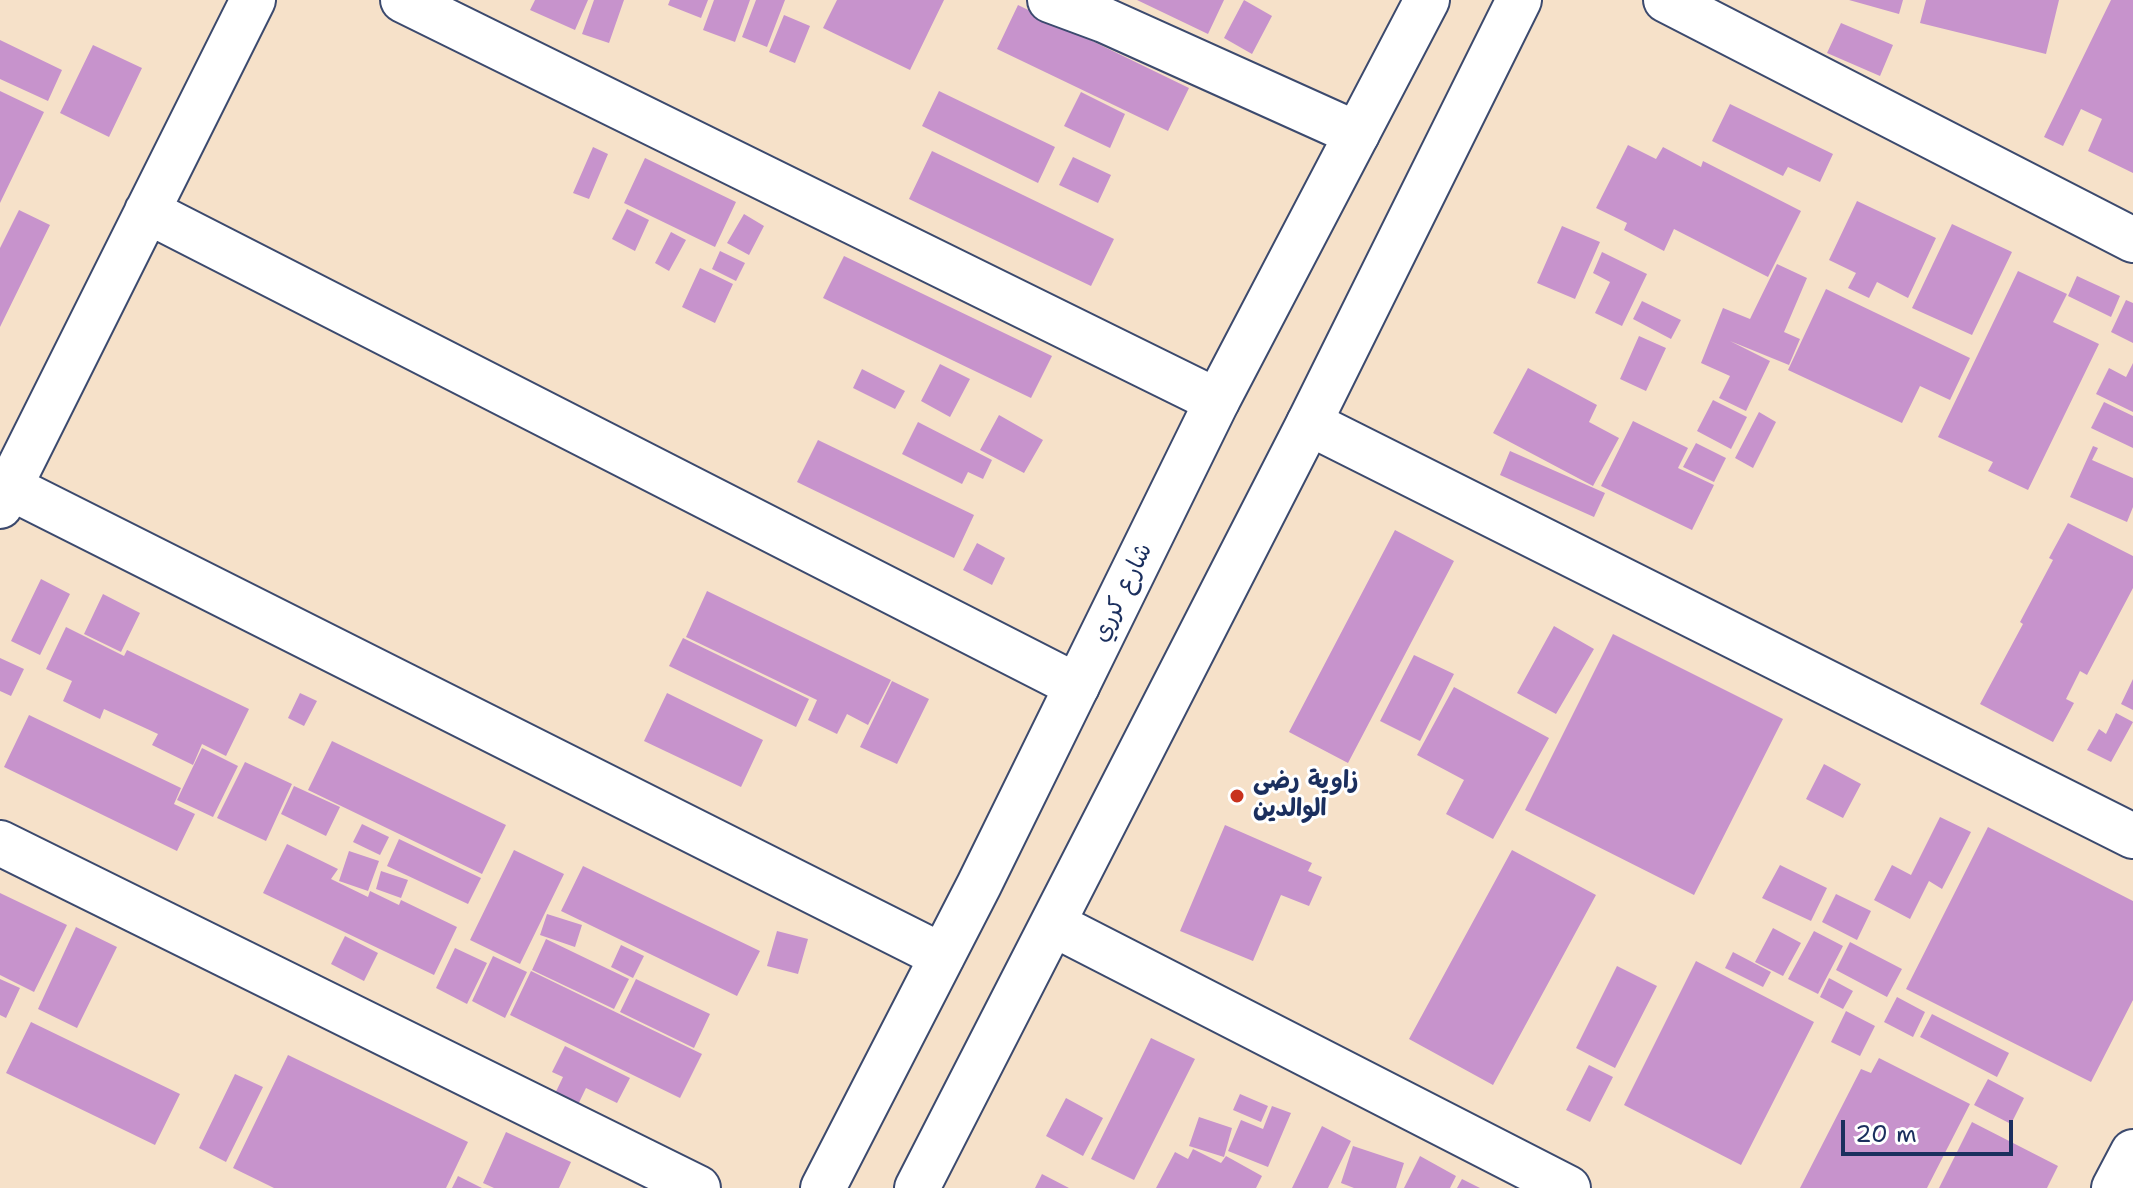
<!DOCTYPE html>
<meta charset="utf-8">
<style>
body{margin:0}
#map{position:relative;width:2133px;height:1188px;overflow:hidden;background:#f6e1c9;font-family:"Shantell Sans",sans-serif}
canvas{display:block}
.scale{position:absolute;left:1841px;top:1120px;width:172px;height:36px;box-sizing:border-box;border:4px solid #1b2f5e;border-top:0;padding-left:10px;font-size:24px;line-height:28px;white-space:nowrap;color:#1b2f5e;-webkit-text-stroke:6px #fff;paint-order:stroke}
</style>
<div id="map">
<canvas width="2133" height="1188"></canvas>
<div class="scale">20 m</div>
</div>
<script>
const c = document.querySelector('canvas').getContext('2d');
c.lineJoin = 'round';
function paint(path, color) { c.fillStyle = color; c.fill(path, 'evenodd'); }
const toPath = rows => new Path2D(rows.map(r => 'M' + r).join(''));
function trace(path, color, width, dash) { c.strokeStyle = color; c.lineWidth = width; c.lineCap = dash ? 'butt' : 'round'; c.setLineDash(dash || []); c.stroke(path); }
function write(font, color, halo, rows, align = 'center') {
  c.font = font + ' "Shantell Sans","Playpen Sans Arabic",sans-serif'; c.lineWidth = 6; c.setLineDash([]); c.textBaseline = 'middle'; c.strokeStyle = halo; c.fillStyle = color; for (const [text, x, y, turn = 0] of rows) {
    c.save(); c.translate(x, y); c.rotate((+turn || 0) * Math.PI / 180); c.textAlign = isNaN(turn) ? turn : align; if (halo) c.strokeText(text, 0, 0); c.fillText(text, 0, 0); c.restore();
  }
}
paint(toPath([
 [535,0,588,0,575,30,530,10],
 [594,0,624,0,609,43,582,34],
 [670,0,708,0,701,18,668,5],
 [714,0,750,0,735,42,703,30],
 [756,0,785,0,767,47,742,37],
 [837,0,944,0,910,70,823,28],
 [1137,0,1224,0,1208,34],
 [1244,0,1272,16,1252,54,1224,38],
 [1849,0,1903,0,1899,14],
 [1926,0,2059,0,2046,54,1920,23],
 [2111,0,2133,0,2133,173,2088,151,2102,119,2081,109,2063,146,2044,137],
 [1018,5,1189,88,1168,131,997,49],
 [784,15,810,26,795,63,769,52],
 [1841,23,1893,45,1880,76,1827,53],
 [0,40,62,70,48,101,0,79],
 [93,45,142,68,109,137,60,113],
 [0,91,44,112,0,203],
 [939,91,1055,147,1038,183,922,126],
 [1081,92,1125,114,1110,148,1064,126],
 [1730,104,1833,154,1820,182,1788,167,1783,176,1712,141],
 [1628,145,1656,159,1663,147,1701,167,1703,161,1801,211,1768,277,1674,229,1664,251,1624,230,1627,223,1596,208],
 [593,147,608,154,589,199,573,193],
 [932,151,1114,239,1091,286,909,199],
 [1073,157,1111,175,1098,203,1059,185],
 [645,158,736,202,715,247,624,203],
 [1857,201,1936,238,1908,298,1877,282,1869,298,1848,288,1856,273,1829,260],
 [627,209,649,220,635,251,612,239],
 [19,210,50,225,0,327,0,248],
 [744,214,764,226,749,255,727,243],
 [1952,224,2012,252,1972,335,1912,308],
 [1562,226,1600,242,1575,299,1537,283],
 [671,232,686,240,669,271,655,263],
 [720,251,745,263,736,281,712,269],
 [1602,252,1647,274,1622,326,1595,313,1610,282,1593,273],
 [844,256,1052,356,1031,398,823,298],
 [1777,264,1807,278,1784,332,1800,339,1789,365,1730,341,1770,361,1746,411,1719,398,1730,376,1701,363,1723,308,1750,319],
 [700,268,733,284,715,323,682,307],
 [2018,271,2067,294,2053,322,2099,344,2028,490,1988,471,1993,462,1938,437],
 [2077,276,2120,296,2111,317,2068,296],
 [1826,289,1970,358,1950,400,1920,386,1902,423,1788,370],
 [2126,300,2133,303,2133,343,2111,332],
 [1642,301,1681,320,1671,339,1633,319],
 [1639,336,1666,348,1646,391,1620,379],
 [2133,363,2133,412,2096,394,2109,368,2126,377],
 [940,364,970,379,950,417,921,401],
 [1528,368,1597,405,1589,422,1619,438,1593,486,1493,433],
 [862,369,905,391,895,409,853,388],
 [1713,400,1747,417,1731,449,1697,431],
 [2104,402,2133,416,2133,448,2091,428],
 [1759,412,1776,422,1753,468,1735,458],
 [999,415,1043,440,1024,473,980,450],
 [1633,421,1688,448,1678,468,1714,485,1692,530,1601,486],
 [918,422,992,460,983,479,968,472,962,484,902,454],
 [818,440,974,515,954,558,797,482],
 [1696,443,1726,458,1714,482,1683,467],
 [2093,446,2098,448,2092,460,2133,478,2133,507,2127,522,2070,497],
 [1510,451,1605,493,1594,517,1500,475],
 [2068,523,2133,556,2133,588,2087,675,2080,671,2066,699,2074,703,2053,742,1980,704,2023,624,2020,622,2053,560,2049,558],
 [1395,530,1454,561,1348,763,1289,732],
 [977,543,1005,558,992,585,963,570],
 [41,579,70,594,40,655,11,641],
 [707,591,891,680,868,725,847,714,837,734,808,720,817,700,686,637],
 [103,594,140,613,121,652,84,634],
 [1554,626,1594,649,1556,714,1517,693],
 [66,627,124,656,127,650,249,709,226,756,202,744,193,765,152,745,158,734,104,709,100,719,63,701,72,681,46,669],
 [1613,634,1783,719,1694,895,1525,810],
 [683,638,809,699,796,727,669,666],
 [1414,655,1454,674,1420,741,1380,721],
 [0,658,24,669,11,696,0,691],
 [2133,679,2133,710,2121,704],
 [892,681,929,699,897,764,860,747],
 [1454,687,1549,738,1493,839,1446,814,1464,780,1417,755],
 [300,693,317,701,304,726,288,718],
 [667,693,763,740,741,787,644,741],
 [2116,713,2133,722,2111,762,2087,750,2099,729,2106,734],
 [29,715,181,788,174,804,195,814,177,851,4,767],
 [332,741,506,825,482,874,308,790],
 [202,748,238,766,213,817,177,800],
 [245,762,292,784,266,841,217,818],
 [1824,764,1861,784,1843,818,1806,799],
 [294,786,340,807,326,836,281,814],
 [1940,817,1971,832,1942,889,1929,881,1910,919,1874,900,1892,865,1911,875],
 [362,824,389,837,380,855,353,842],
 [1225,825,1312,863,1308,871,1322,877,1309,906,1281,895,1253,961,1180,931],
 [1988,827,2133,901,2133,1000,2091,1082,1906,989],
 [399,839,481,878,468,904,387,866],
 [287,844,338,869,331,879,368,897,370,891,399,905,401,900,457,927,434,975,263,893],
 [514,850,564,874,520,964,470,940],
 [1512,850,1596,895,1493,1085,1409,1039],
 [349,851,379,861,368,891,339,881],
 [1780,865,1827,888,1811,921,1762,898],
 [583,866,760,951,737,996,561,911],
 [381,871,408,880,401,898,376,889],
 [0,893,67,925,34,992,0,975],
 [1836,894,1871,911,1857,940,1822,922],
 [547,914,582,925,575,947,540,935],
 [76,927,117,947,77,1028,38,1009],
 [1773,928,1801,943,1783,976,1755,962],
 [777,931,808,939,798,974,767,966],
 [1814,931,1843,946,1818,994,1788,979],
 [345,936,378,953,364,981,331,964],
 [546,939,629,979,614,1009,532,970],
 [1850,942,1902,969,1887,997,1836,970],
 [621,945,644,956,633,978,611,967],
 [455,948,487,963,467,1004,436,988],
 [1733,952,1771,972,1763,987,1725,968],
 [493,956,527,972,505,1018,472,1001],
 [1696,961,1814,1022,1741,1165,1624,1105],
 [1617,966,1657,986,1615,1068,1576,1048],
 [531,971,702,1054,680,1098,510,1015],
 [1829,978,1853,991,1843,1009,1820,997],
 [0,979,20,988,6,1018,0,1015],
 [636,979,710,1014,694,1048,620,1012],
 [1897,997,1925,1012,1913,1037,1884,1022],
 [1846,1011,1875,1026,1860,1056,1831,1042],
 [1932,1014,2009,1053,1997,1077,1920,1037],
 [31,1022,180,1094,155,1145,6,1073],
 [1151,1038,1195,1059,1134,1180,1091,1159],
 [565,1046,630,1078,617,1103,586,1088,573,1115,550,1104,563,1077,552,1072],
 [288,1055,468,1142,446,1188,274,1188,233,1168],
 [1879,1058,1970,1104,1927,1188,1800,1188,1861,1069,1871,1073],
 [1589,1065,1613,1077,1590,1122,1566,1110],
 [235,1074,263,1087,226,1162,199,1148],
 [1988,1079,2024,1098,2011,1124,1974,1105],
 [1240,1094,1268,1106,1261,1122,1233,1110],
 [1066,1098,1103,1118,1083,1156,1046,1136],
 [1272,1106,1291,1113,1268,1167,1228,1151,1241,1120,1263,1129],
 [1199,1117,1232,1128,1224,1157,1189,1146],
 [1972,1122,2058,1166,2047,1188,1939,1188],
 [1322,1126,1351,1141,1328,1188,1292,1188],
 [506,1132,571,1162,559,1188,494,1188,483,1183],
 [1353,1146,1404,1163,1396,1188,1354,1188,1341,1183],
 [1193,1149,1221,1163,1226,1156,1262,1176,1256,1188,1156,1188,1175,1152,1188,1159],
 [1420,1156,1456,1176,1450,1188,1404,1188],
 [1042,1174,1069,1188,1035,1188],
 [458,1176,482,1188,452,1188],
 [1462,1179,1480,1188,1457,1188]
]), '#c793cc');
const street = toPath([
 [403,0,1217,401],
 [1050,0,1104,20,1357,134],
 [1666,0,2133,240],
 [147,211,1077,686],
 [1309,423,2133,836],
 [9,487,942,956],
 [0,506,253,0],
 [0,843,698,1188],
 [1053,924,1568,1188],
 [2114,1188,2133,1152]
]);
const secondary = toPath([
 [823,1188,979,885,1217,401,1427,0],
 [917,1188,1309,423,1519,0]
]);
trace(street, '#3c4a6e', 48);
trace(secondary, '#3c4a6e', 48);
trace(street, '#fff', 44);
trace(secondary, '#fff', 44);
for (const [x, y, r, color] of [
 [1237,796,8,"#c8321e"]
]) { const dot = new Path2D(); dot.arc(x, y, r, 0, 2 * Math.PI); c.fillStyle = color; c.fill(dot); trace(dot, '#fff', 3); }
write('24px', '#1b2f5e', '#fff', [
 ["شارع كرري",1123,593,-64]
]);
write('bold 24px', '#1b2f5e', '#fff', [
 ["زاوية رضى",1253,782],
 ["الوالدين",1253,810]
], 'left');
</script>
